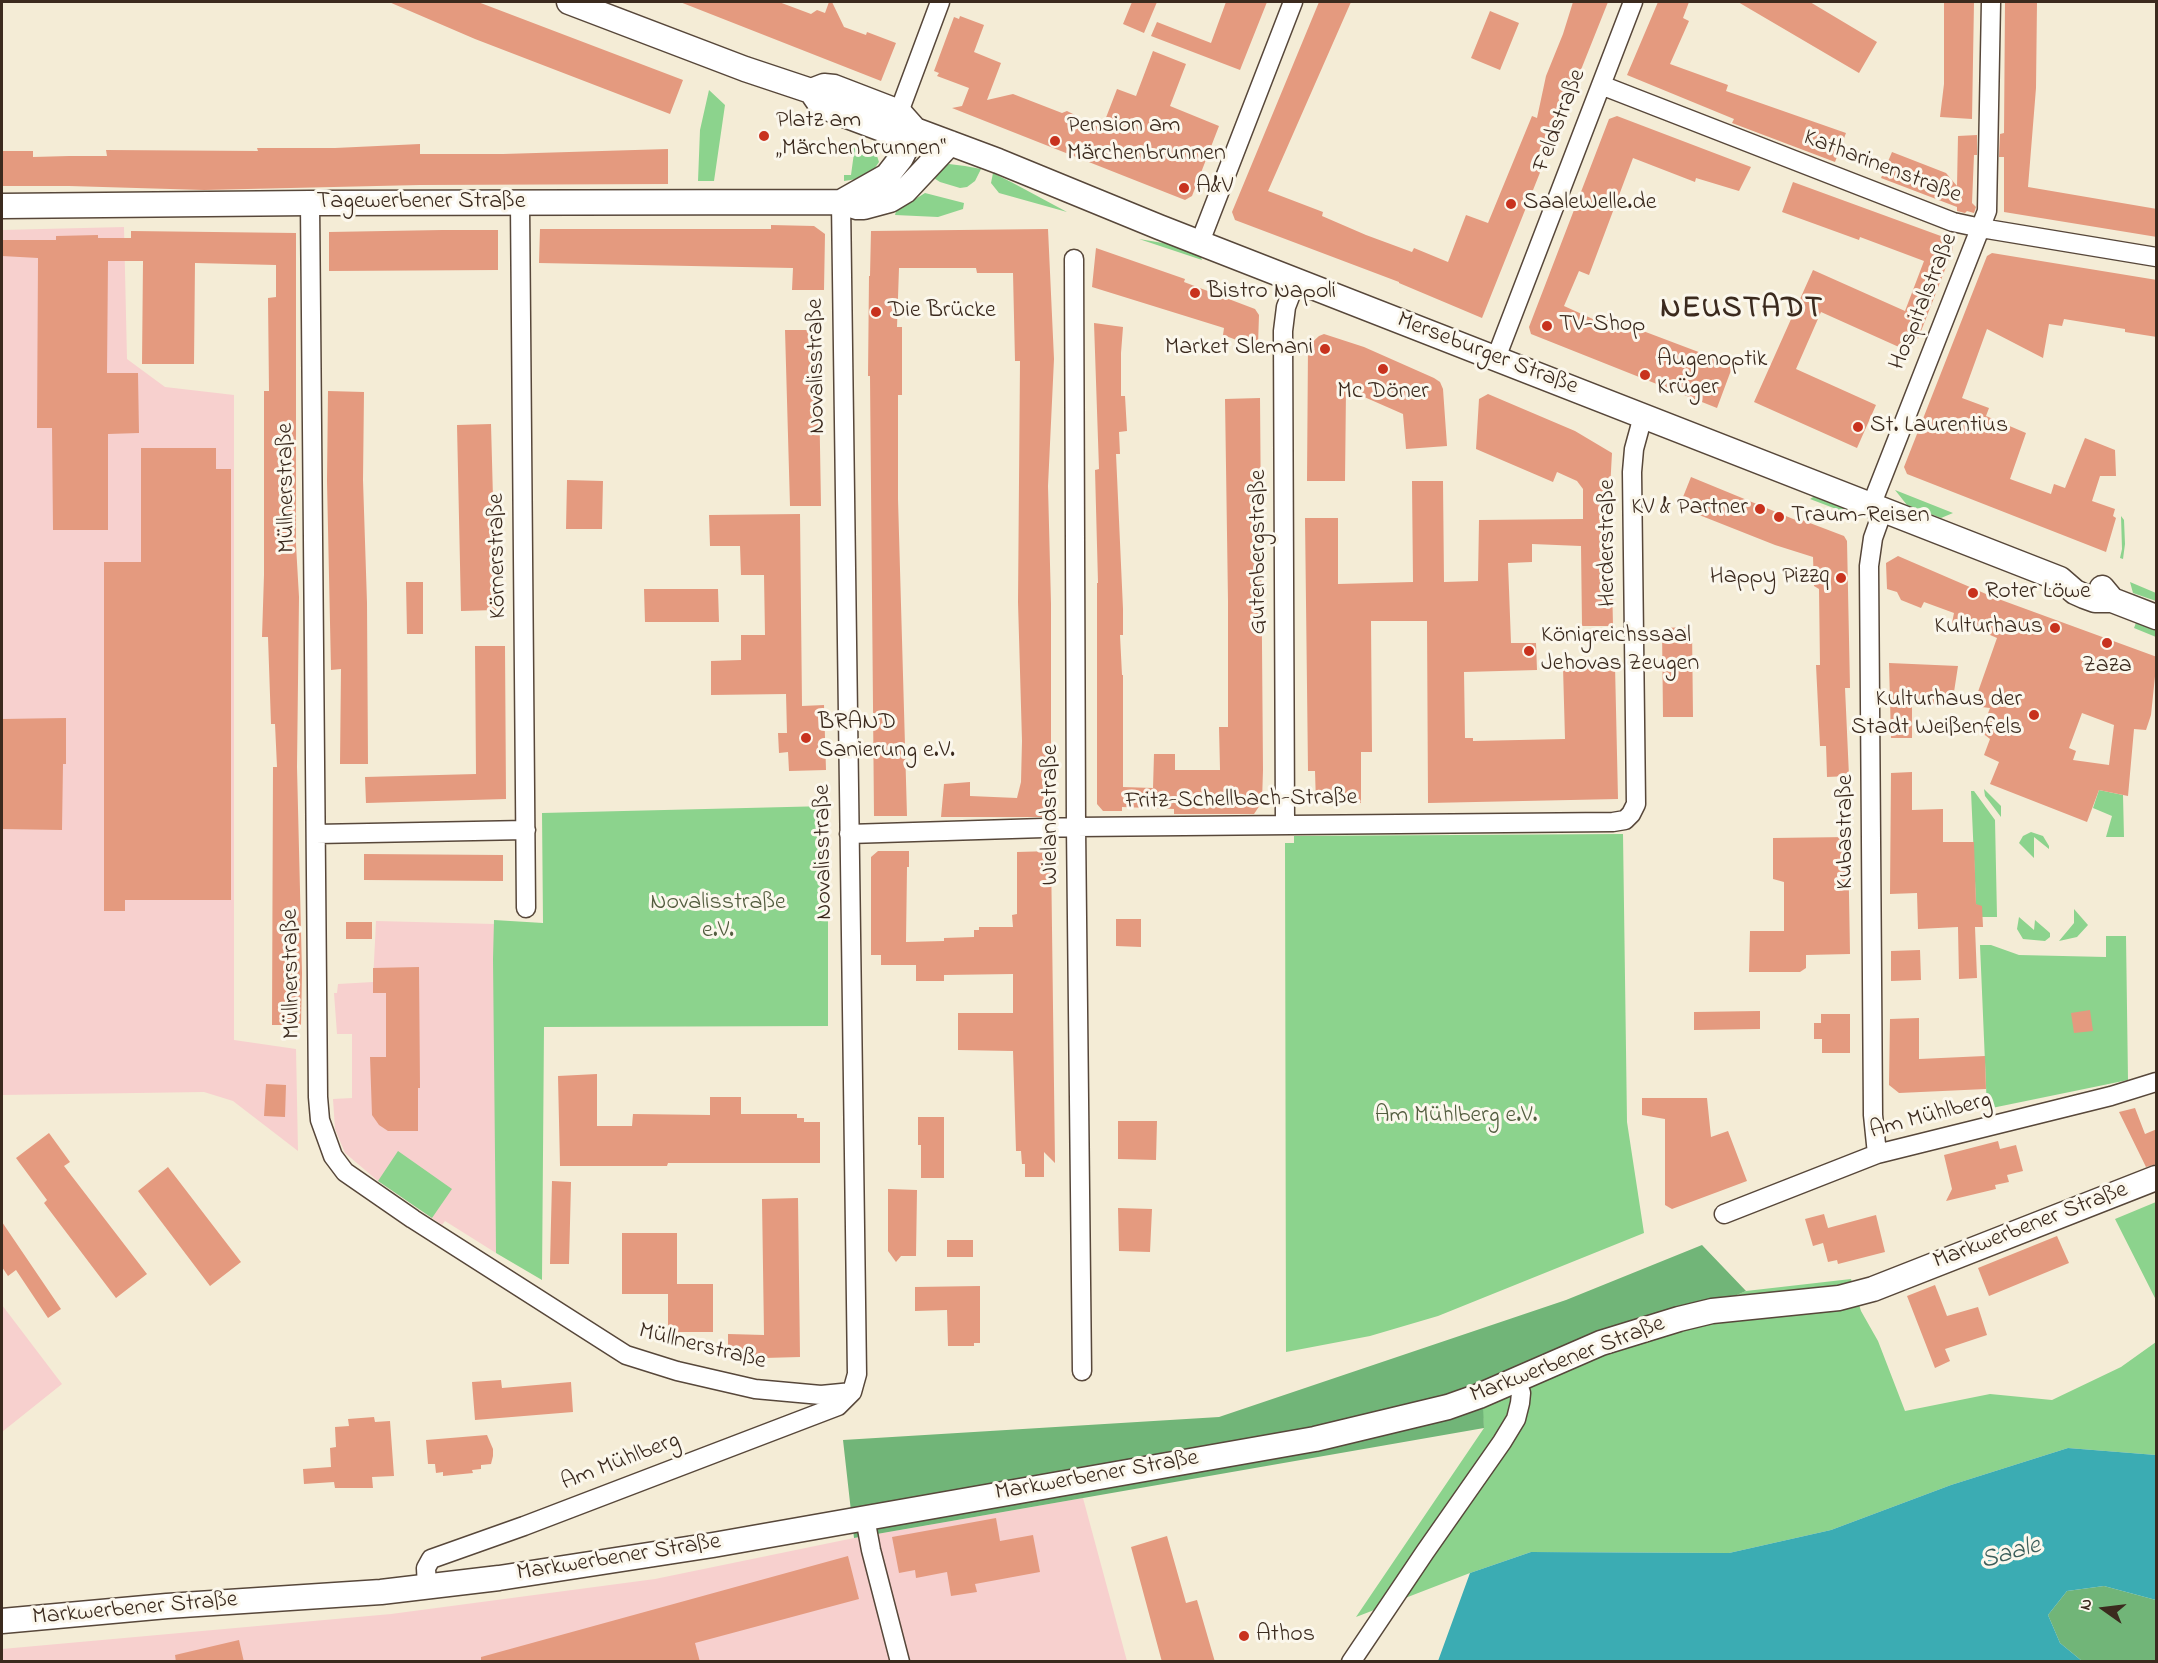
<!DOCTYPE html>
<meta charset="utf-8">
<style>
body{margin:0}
#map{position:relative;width:2158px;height:1663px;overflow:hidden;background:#f4ecd6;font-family:"Indie Flower",sans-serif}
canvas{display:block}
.frame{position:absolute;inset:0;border:3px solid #3b2a1e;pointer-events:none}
.north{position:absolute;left:2074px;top:1579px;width:60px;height:60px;-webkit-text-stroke:4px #fbf7ec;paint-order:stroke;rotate:284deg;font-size:16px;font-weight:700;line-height:24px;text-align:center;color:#3b2a1e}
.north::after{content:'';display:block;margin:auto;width:21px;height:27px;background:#3b2a1e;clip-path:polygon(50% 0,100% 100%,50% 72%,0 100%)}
</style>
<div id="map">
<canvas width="2158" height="1663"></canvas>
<div class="frame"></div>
<div class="north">N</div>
</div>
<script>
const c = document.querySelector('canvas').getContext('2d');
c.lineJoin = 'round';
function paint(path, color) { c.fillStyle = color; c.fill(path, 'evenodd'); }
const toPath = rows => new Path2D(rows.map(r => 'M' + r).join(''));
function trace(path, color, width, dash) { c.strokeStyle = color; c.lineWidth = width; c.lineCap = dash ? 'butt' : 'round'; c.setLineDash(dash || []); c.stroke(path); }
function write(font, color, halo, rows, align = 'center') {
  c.font = font + ' "Indie Flower",sans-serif'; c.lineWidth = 6; c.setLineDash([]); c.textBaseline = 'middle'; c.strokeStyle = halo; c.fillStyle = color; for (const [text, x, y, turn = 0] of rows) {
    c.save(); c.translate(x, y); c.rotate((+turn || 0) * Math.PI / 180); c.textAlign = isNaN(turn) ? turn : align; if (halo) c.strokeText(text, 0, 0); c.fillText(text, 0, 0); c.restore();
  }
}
paint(toPath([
 [124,227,127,359,165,387,234,395,234,1040,296,1049,298,1151,233,1101,204,1092,2,1095,2,230],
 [376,921,494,924,496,1253,445,1221,442,1225,378,1181,345,1153,335,1129,333,1099,352,1098,352,1034,337,1034,334,993,337,993,338,984,373,982],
 [2,1305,62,1384,2,1432],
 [1083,1498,1127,1661,2,1662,2,1649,391,1614,655,1579,854,1538]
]), '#f7d0ce');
paint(toPath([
 [709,90,725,105,714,181,698,181,700,130],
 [847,143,877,156,879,162,872,172,857,179,844,181,844,175,851,175,854,153,847,148],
 [949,164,965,166,981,169,975,181,967,187,960,188,940,182,929,175],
 [993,173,1013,183,1067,212,999,193,991,183],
 [925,193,964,203,963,209,938,217,895,215,896,211],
 [1139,239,1187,247,1199,252,1202,260],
 [1895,490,1953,513,1941,518,1907,505],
 [1818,494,1847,507,1852,515,1810,499],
 [2121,516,2124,520,2125,544,2123,559,2120,558,2122,549],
 [2130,582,2156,593,2156,601,2133,593],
 [2137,620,2156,629,2156,637,2134,628],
 [1984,789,2001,806,2001,817,1985,796],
 [2099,790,2123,795,2124,837,2106,837,2112,816,2093,808],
 [1971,791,1974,791,1995,820,1997,917,1982,917,1976,904],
 [828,806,828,1026,544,1027,542,1280,496,1253,493,959,494,920,543,923,542,813],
 [2031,832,2043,836,2049,846,2049,849,2034,837,2034,858,2019,843,2023,836],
 [1623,834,1627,1122,1644,1233,1438,1316,1370,1336,1286,1352,1285,843,1294,843,1294,836],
 [2074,909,2088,925,2077,937,2059,941,2074,923],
 [2019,917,2034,930,2035,920,2050,933,2050,937,2045,941,2023,939,2017,929],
 [2106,936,2126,936,2128,1080,1987,1109,1980,945,1991,945,2019,955,2106,957],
 [398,1151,452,1189,432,1218,378,1181],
 [2156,1202,2156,1300,2115,1219],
 [1851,1279,1861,1311,1878,1341,1905,1411,1990,1394,2052,1400,2121,1367,2156,1342,2156,1455,2068,1448,1951,1485,1831,1530,1729,1553,1531,1552,1470,1573,1356,1617,1484,1428,1482,1406,1746,1291]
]), '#8cd38d');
paint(toPath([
 [1702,1245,1746,1291,1483,1406,1484,1428,854,1538,843,1440,1219,1417,1566,1300],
 [2104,1586,2156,1600,2156,1661,2082,1661,2060,1643,2048,1615,2067,1591]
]), '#71b578');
paint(toPath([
 [2068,1448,2156,1455,2156,1600,2104,1586,2067,1591,2048,1615,2060,1643,2082,1661,1438,1661,1470,1573,1531,1552,1729,1553,1831,1530,1951,1485]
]), '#3bacb3');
paint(toPath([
 [389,2,478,2,683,80,670,114,475,39],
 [680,2,779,2,811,14,817,10,825,13,829,2,832,2,844,27,866,35,867,32,896,43,881,81],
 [1132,2,1157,2,1144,33,1123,24],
 [1226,2,1267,2,1240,70,1151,36,1157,22,1211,43],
 [1319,2,1351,2,1268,191,1323,212,1322,216,1366,235,1412,252,1414,248,1448,262,1466,215,1488,223,1532,116,1537,118,1546,76,1563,34,1573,2,1608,2,1482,318,1399,283,1399,282,1235,220,1232,212],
 [1658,2,1689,2,1683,18,1689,21,1670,64,1728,85,1726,91,1846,133,1835,162,1732,123,1734,119,1627,75],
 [1738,2,1810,2,1877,42,1859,73],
 [1944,2,1974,2,1972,119,1940,117,1944,84],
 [2005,2,2037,2,2036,88,2028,187,2157,209,2157,237,2004,212,2004,157,1999,157,2000,134,2004,133],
 [1490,11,1519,23,1500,70,1471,58],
 [960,16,984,25,974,52,1001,63,987,100,1013,94,1062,113,1067,111,1075,115,1077,119,1102,128,1117,89,1136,96,1153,51,1186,64,1170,106,1219,126,1192,196,1185,200,952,108,962,106,969,88,937,76,939,73,934,71,954,17,959,19],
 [1617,116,1751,167,1739,191,1696,178,1695,182,1633,158,1589,275,1579,271,1564,306,1604,324,1606,317,1733,365,1717,408,1531,334,1529,327,1609,119],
 [1977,135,1977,155,1974,155,1972,203,1976,207,1974,213,1967,211,1965,213,1957,211,1957,207,1881,178,1892,152,1946,173,1957,186,1958,136],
 [420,144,420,154,503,154,668,149,668,184,420,185,204,190,69,186,2,186,2,151,33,151,33,157,69,156,107,156,106,150,258,151,257,148,335,148],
 [1793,182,1949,239,1952,243,1953,249,1918,339,1916,338,1910,352,1821,312,1796,369,1876,405,1857,448,1754,402,1813,270,1905,311,1924,261,1860,237,1859,240,1782,212],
 [771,225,814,226,825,234,824,290,792,290,793,268,539,263,540,229,771,229],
 [1048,229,1054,359,1048,486,1051,604,1051,817,941,817,944,784,970,782,970,796,1017,798,1021,782,1022,741,1018,602,1020,361,1015,361,1013,273,977,273,976,268,899,268,897,327,902,327,902,395,898,395,898,499,907,816,874,816,870,376,868,376,869,276,870,276,871,231],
 [442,230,498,230,498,270,329,271,329,232],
 [131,231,296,233,296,545,299,597,297,767,302,973,301,1025,272,1025,273,767,277,767,275,724,271,724,268,637,262,637,264,575,264,391,269,391,268,298,276,297,276,265,195,263,194,364,142,364,143,261,108,261,107,373,138,373,139,433,108,434,108,530,53,530,52,428,37,428,38,258,2,256,2,240,56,240,56,236,98,235,98,238,131,238],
 [1096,248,1185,279,1184,282,1255,309,1259,315,1258,345,1242,351,1242,342,1223,335,1224,328,1092,287],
 [1992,253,2157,280,2157,337,2125,332,2125,329,2064,319,2062,326,2049,324,2043,358,1987,329,1962,398,1989,408,1986,416,2026,433,2010,479,2051,494,2054,484,2065,488,2085,438,2115,450,2116,476,2100,476,2092,501,2115,509,2113,516,2116,518,2106,552,1907,474,1904,467,1987,256],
 [1094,323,1123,327,1121,353,1121,396,1125,396,1127,431,1119,432,1120,454,1116,454,1123,609,1123,635,1120,635,1122,675,1123,675,1123,787,1153,788,1154,754,1175,754,1175,770,1220,770,1219,727,1228,727,1228,601,1225,399,1260,398,1263,770,1262,802,1254,814,1174,814,1174,809,1122,807,1122,811,1103,811,1097,804,1097,583,1098,583,1095,470,1099,469],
 [785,330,818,330,821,506,790,506],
 [1324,334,1364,347,1434,378,1440,382,1443,389,1447,446,1406,449,1403,414,1346,389,1345,481,1307,481,1308,346,1319,336],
 [328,391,364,392,363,480,367,603,368,764,340,764,341,669,331,670,327,481],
 [1488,394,1575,431,1612,453,1610,489,1613,626,1582,626,1581,546,1532,544,1532,562,1508,563,1511,643,1536,643,1537,670,1464,672,1465,738,1473,738,1473,741,1565,739,1563,667,1615,665,1618,799,1428,803,1427,621,1371,621,1372,752,1361,752,1361,803,1316,804,1315,771,1308,771,1305,518,1338,518,1338,584,1413,582,1412,481,1443,481,1444,582,1478,581,1479,520,1583,519,1583,489,1577,481,1557,472,1553,482,1476,449,1479,399],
 [491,424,496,610,461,611,457,425],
 [141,448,216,448,216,469,231,469,231,900,125,900,125,911,104,911,104,562,141,562],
 [1691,477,1798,521,1802,520,1844,536,1847,541,1850,688,1845,688,1849,776,1827,777,1826,746,1820,746,1816,665,1820,665,1819,589,1814,586,1813,557,1775,545,1679,507],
 [567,480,603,481,602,529,566,529],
 [800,514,802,706,824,705,826,770,789,771,788,752,779,753,778,733,787,733,786,694,711,695,711,661,741,660,741,635,765,635,764,575,741,575,740,546,710,546,709,515],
 [1898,556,1993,597,2157,657,2151,715,2146,730,2134,729,2128,796,2099,790,2087,822,1990,784,1999,762,1984,755,1990,739,1981,732,1990,708,1973,706,1997,638,1981,631,1952,623,1954,613,1924,602,1921,608,1901,600,1897,592,1887,589,1886,563],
 [2082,713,2114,725,2109,765,2073,760,2076,751,2069,748],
 [406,582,423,582,423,634,407,634],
 [644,589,718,589,719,622,645,622],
 [1692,627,1693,717,1663,717,1662,628],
 [475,646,505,646,506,799,366,803,365,777,476,774],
 [1889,663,1958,666,1952,705,1912,703,1912,738,1891,738],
 [66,718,66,764,63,764,62,830,2,829,2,719],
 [1912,772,1912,810,1943,809,1943,842,1974,842,1976,904,1982,906,1983,927,1975,927,1977,978,1959,979,1958,927,1918,929,1917,893,1890,894,1891,773],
 [1848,837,1850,954,1806,955,1806,968,1800,972,1749,972,1750,931,1784,931,1784,882,1773,879,1773,838],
 [878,851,909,851,909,867,907,867,906,942,944,941,944,938,974,937,974,930,979,930,979,927,1013,927,1012,915,1017,914,1017,852,1051,851,1055,1163,1044,1152,1044,1177,1025,1177,1025,1164,1022,1164,1021,1151,1016,1151,1013,1051,958,1050,958,1013,1013,1013,1013,974,944,975,944,981,916,981,916,965,881,965,881,955,871,955,871,857],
 [364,854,503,855,503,881,364,880],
 [1116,919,1141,919,1141,947,1116,946],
 [346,922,372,922,372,939,346,939],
 [1920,950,1921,980,1891,981,1891,951],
 [419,967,420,1088,418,1088,418,1131,388,1131,379,1125,372,1115,370,1057,386,1057,386,993,373,993,373,968],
 [2090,1010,2093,1031,2074,1033,2071,1013],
 [1760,1011,1760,1029,1694,1030,1694,1012],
 [1821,1014,1850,1014,1850,1053,1822,1053,1822,1039,1814,1039,1814,1023,1821,1023],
 [1919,1018,1919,1059,1985,1056,1986,1089,1899,1093,1889,1085,1890,1019],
 [597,1074,597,1126,632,1126,633,1114,710,1115,710,1097,741,1097,741,1114,797,1114,797,1118,804,1118,804,1122,820,1122,820,1163,668,1163,667,1166,560,1166,558,1076],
 [266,1084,286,1085,285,1117,264,1116],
 [1642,1098,1707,1098,1711,1137,1728,1131,1747,1181,1672,1209,1665,1205,1665,1119,1642,1115],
 [2135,1108,2145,1134,2157,1129,2157,1164,2146,1167,2119,1112],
 [918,1117,944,1117,944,1178,921,1178,921,1145,918,1145],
 [1118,1121,1157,1121,1156,1160,1118,1159],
 [49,1133,70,1162,64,1166,147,1274,116,1298,44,1203,47,1200,16,1158],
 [1998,1141,2000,1149,2016,1145,2023,1171,2007,1175,2009,1182,1995,1185,1996,1189,1946,1201,1952,1189,1944,1155],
 [168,1167,241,1262,210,1286,138,1191],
 [552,1181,571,1182,569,1264,550,1264],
 [888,1189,917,1190,916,1256,901,1256,896,1262,888,1251],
 [798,1198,800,1357,764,1358,764,1355,728,1354,728,1334,764,1335,762,1199],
 [1118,1208,1152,1209,1150,1252,1119,1251],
 [1824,1214,1828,1228,1876,1215,1885,1252,1838,1264,1837,1260,1828,1262,1823,1243,1813,1246,1805,1219],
 [2,1222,61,1309,48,1318,16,1270,8,1276,2,1267],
 [622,1233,677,1233,677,1284,713,1284,713,1332,668,1332,668,1294,622,1294],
 [2057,1236,2069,1263,1989,1296,1978,1268],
 [947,1240,973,1240,973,1257,947,1257],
 [1935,1285,1947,1316,1978,1307,1987,1335,1945,1349,1950,1361,1935,1368,1907,1296],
 [980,1286,980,1343,974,1343,974,1346,948,1346,947,1310,915,1311,915,1287],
 [501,1380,502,1388,571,1382,573,1412,475,1420,472,1382],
 [374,1417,375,1422,390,1421,394,1476,372,1477,373,1488,335,1488,334,1482,304,1484,303,1469,331,1467,330,1448,336,1447,335,1427,349,1426,348,1419],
 [487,1435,493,1449,493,1456,491,1464,481,1465,481,1469,472,1470,473,1473,443,1476,443,1472,436,1473,435,1464,428,1464,426,1440],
 [996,1518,1000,1541,1033,1535,1040,1572,975,1584,977,1592,951,1596,947,1572,916,1578,915,1570,899,1573,892,1537],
 [1167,1536,1186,1603,1197,1600,1215,1662,1162,1662,1131,1547],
 [848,1556,859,1599,695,1643,700,1662,481,1662,481,1657],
 [239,1640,244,1662,176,1662,175,1655]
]), '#e49a7f');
const street = toPath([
 [1601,85,1953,222,1981,228,2156,257],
 [899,112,940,2],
 [310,203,318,1097,320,1120,333,1156,345,1172,413,1219,626,1355,677,1371,755,1389,821,1395,852,1392],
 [520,204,526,908],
 [1200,242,1293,2],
 [1074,259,1076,827,1082,1371],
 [1496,358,1633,2],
 [1871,506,1987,211,1991,2],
 [1285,824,1283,331,1286,307,1296,281],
 [316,834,526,830],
 [849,834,1076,827,1613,822,1625,820,1631,814,1636,804,1632,472,1634,449,1643,416],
 [1877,1154,1873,1115,1869,566,1873,538,1883,510],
 [1724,1214,1877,1154,2111,1096,2156,1082],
 [865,1518,871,1550,900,1662],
 [427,1587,426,1568,431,1559,524,1526,838,1406,852,1392,857,1374,841,202],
 [1351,1662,1425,1552,1502,1442,1516,1419,1520,1403,1521,1393,1516,1379]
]);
const secondary = toPath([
 [569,2,745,69,811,91,820,104,834,111,890,132,915,130,998,161,1159,227,2060,579,2075,592,2084,596,2095,600,2112,600],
 [811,91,824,86,834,87,899,112,915,130],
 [841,202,887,176,901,158,915,130],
 [2,206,310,203,841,202,857,207,864,207,890,200,905,191,950,143],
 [2102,588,2112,600,2156,617],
 [2,1621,167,1606,381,1592,499,1578,713,1545,1315,1439,1448,1407,1479,1396,1601,1343,1679,1319,1712,1311,1839,1298,1873,1289,2156,1178]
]);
trace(street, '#57473a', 21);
trace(secondary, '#57473a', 27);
trace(street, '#fff', 18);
trace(secondary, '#fff', 24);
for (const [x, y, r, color] of [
 [764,136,6,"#c8321e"],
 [1055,141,6,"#c8321e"],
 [1184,188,6,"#c8321e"],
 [1511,204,6,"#c8321e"],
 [1195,293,6,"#c8321e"],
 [876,312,6,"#c8321e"],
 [1547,326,6,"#c8321e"],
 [1325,349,6,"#c8321e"],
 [1383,369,6,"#c8321e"],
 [1645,375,6,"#c8321e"],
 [1858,427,6,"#c8321e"],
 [1760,509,6,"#c8321e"],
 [1779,517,6,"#c8321e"],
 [1841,578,6,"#c8321e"],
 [1973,593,6,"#c8321e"],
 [2055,628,6,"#c8321e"],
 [2107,643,6,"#c8321e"],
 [1529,651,6,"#c8321e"],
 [2034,715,6,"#c8321e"],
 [806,738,6,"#c8321e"],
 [1244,1636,6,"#c8321e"]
]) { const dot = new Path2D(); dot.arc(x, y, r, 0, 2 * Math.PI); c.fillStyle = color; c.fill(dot); trace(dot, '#fbf7ec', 2); }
write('24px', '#3b2a1e', '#fbf7ec', [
 ["Feldstraße",1561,121,-69],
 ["Katharinenstraße",1882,168,21],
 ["Tagewerbener Straße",421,203],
 ["Hospitalstraße",1925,302,-68],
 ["Merseburger Straße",1487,355,21],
 ["Novalisstraße",818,366,-91],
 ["Müllnerstraße",288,488,-91],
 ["Herderstraße",1609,543,-90],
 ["Gutenbergstraße",1260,552,-90],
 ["Körnerstraße",499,556,-91],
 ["Fritz-Schellbach-Straße",1241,801,-1],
 ["Wielandstraße",1052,815,-90],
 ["Kubastraße",1847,832,-90],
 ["Novalisstraße",825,852,-91],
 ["Müllnerstraße",293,974,-91],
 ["Am Mühlberg",1931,1117,-15],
 ["Markwerbener Straße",2031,1227,-21],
 ["Müllnerstraße",702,1348,14],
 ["Markwerbener Straße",1568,1361,-21],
 ["Am Mühlberg",621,1463,-21],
 ["Markwerbener Straße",1097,1477,-10],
 ["Markwerbener Straße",619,1559,-9],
 ["Markwerbener Straße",135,1610,-5]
]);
write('24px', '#3b2a1e', '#fbf7ec', [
 ["Platz am",776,122],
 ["„Märchenbrunnen“",776,150],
 ["Pension am",1067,127],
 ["Märchenbrunnen",1067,155],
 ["A&V",1196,188],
 ["SaaleWelle.de",1523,204],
 ["Bistro Napoli",1207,293],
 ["Die Brücke",888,312],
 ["TV-Shop",1559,326],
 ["Market Slemani",1313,349,"right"],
 ["Augenoptik",1657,361],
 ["Krüger",1657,389],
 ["Mc Döner",1383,393,"center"],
 ["St. Laurentius",1870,427],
 ["KV & Partner",1748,509,"right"],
 ["Traum-Reisen",1791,517],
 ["Happy Pizzq",1829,578,"right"],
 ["Roter Löwe",1985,593],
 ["Kulturhaus",2043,628,"right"],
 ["Königreichssaal",1541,637],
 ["Jehovas Zeugen",1541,665],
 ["Zaza",2107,667,"center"],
 ["Kulturhaus der",2022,701,"right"],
 ["Stadt Weißenfels",2022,729,"right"],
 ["BRAND",818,724],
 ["Sanierung e.V.",818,752],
 ["Athos",1256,1636]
], 'left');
write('24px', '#535d3f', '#fbf7ec', [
 ["Novalisstraße",718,904],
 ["e.V.",718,932],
 ["Am Mühlberg e.V.",1456,1117]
]);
write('italic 26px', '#3b5e5a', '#fbf7ec', [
 ["Saale",2011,1555,-16]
]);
c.letterSpacing = '1.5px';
write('bold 30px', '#3b2a1e', '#fbf7ec', [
 ["NEUSTADT",1742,311]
]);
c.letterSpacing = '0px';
</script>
